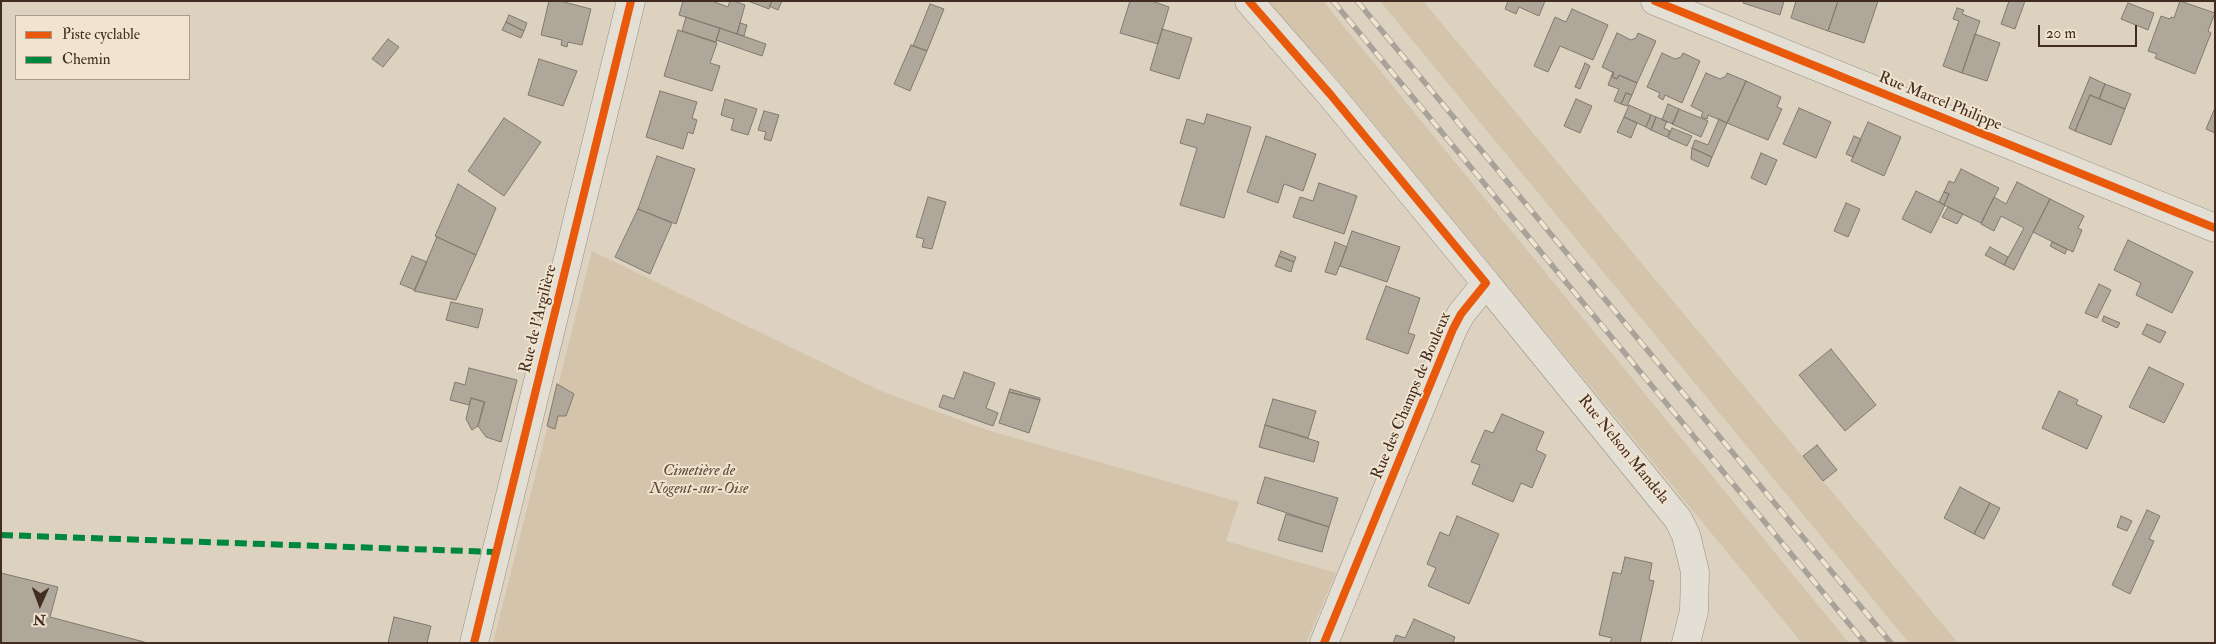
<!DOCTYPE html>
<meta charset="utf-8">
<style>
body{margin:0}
#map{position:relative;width:2216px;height:644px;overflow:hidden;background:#dcd2bf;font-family:"IM FELL Double Pica",serif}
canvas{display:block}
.frame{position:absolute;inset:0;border:2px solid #422b22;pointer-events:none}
.legend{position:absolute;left:15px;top:15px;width:175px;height:65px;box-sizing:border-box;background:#f0e4ce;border:1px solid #aa9a89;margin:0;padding:6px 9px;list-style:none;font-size:15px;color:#422b22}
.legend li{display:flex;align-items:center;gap:10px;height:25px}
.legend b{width:25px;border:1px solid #aa9a89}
.north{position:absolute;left:15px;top:579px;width:50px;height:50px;-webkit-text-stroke:4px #f0e4ce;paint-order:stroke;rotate:182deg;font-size:14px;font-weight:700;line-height:20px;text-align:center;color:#422b22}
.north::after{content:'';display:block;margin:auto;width:18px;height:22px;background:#422b22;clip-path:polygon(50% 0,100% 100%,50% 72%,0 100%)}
.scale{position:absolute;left:2038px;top:25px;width:99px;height:22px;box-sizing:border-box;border:2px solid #422b22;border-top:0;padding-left:6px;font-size:15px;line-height:18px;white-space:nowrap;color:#422b22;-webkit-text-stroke:4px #f0e4ce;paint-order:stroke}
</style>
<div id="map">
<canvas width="2216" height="644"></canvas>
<div class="frame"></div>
<ul class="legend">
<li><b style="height:6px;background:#e8590c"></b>Piste cyclable</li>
<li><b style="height:6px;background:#00873e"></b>Chemin</li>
</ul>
<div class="north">N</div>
<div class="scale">20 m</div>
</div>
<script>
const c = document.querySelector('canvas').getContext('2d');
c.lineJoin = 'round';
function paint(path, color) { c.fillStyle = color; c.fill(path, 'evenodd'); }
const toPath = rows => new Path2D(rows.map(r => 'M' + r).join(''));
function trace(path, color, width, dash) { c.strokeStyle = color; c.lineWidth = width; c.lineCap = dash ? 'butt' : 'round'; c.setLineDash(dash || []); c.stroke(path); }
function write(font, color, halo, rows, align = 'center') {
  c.font = font + ' "IM FELL Double Pica",serif'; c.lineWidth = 4; c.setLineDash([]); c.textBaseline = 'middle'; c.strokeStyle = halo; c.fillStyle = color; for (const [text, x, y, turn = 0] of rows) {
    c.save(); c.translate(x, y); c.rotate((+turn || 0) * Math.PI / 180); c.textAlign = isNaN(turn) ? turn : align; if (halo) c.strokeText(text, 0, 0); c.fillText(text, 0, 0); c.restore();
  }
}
paint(toPath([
 [1265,1,1323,1,1849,643,1802,643,1332,73],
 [1380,1,1423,1,1958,643,1909,643],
 [592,251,881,391,990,431,1239,502,1226,541,1336,573,1306,643,493,643]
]), '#d3c4ab');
const building = toPath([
 [549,1,560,1,591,9,582,45,568,42,567,47,561,45,562,40,541,35,549,1],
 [683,1,712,1,728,7,730,1,734,1,745,5,737,34,679,15,683,1],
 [748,1,772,1,769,9,748,1],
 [772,1,782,1,778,10,769,6,772,1],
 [1130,1,1152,1,1169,7,1158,44,1120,33,1130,1],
 [1508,1,1545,1,1539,16,1519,7,1516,14,1505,9,1508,1],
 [1744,1,1784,1,1780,15,1743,3,1744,1],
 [1796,1,1838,1,1828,31,1791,18,1796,1],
 [1838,1,1878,1,1864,43,1828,31,1838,1],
 [2009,1,2025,1,2015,29,2001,24,2009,1],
 [2180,1,2215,13,2208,31,2211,33,2195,74,2155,58,2157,54,2148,51,2161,16,2170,19,2171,17,2174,18,2180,1],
 [2128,3,2154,13,2148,30,2121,19,2128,3],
 [930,4,944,9,927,51,913,46,930,4],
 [1957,8,1964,10,1962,14,1980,21,1962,73,1943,66,1959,21,1953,19,1957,8],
 [1572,9,1608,25,1593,60,1560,46,1548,72,1534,66,1555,17,1566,22,1572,9],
 [509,15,527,23,524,31,506,22,509,15],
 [686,17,720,28,716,42,682,31,686,17],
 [506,22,524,31,521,38,502,30,506,22],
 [740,23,747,25,744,36,737,34,740,23],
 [720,28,766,44,762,56,716,40,720,28],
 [1162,29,1192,38,1179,79,1150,70,1162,29],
 [678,30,717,43,710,63,720,66,712,91,664,76,678,30],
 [1617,33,1631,40,1636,38,1638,33,1656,41,1637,83,1619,75,1617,79,1612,77,1614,73,1602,67,1617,33],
 [1975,34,2000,43,1987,81,1962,73,1975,34],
 [388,39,399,47,383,67,372,59,388,39],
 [911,45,927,51,910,91,894,84,911,45],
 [1662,53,1675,59,1681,57,1683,53,1700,61,1682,103,1665,95,1663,100,1658,97,1660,93,1647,87,1662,53],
 [539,59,577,71,563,106,528,95,539,59],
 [1585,63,1590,66,1580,89,1575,87,1585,63],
 [1613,72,1612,77,1617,79,1619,75,1637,83,1632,95,1626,93,1621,104,1614,101,1619,89,1608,85,1613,72],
 [1706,73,1720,79,1726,76,1727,73,1746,81,1727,123,1708,115,1707,119,1701,117,1703,112,1691,106,1706,73],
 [2090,77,2105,84,2099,99,2090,95,2075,131,2069,128,2090,77],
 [1746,81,1781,97,1777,107,1782,109,1768,140,1727,123,1746,81],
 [2105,84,2131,94,2125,109,2099,99,2105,84],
 [660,91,697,102,692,118,697,120,693,134,688,132,683,149,646,137,660,91],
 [1626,93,1632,95,1627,106,1621,104,1626,93],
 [2090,95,2125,109,2111,145,2075,131,2090,95],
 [725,99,757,109,748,135,731,130,734,119,721,115,725,99],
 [1576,99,1592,106,1580,133,1564,126,1576,99],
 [1668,104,1679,109,1673,124,1662,120,1668,104],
 [1629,105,1651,115,1646,127,1624,117,1629,105],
 [1799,108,1831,122,1816,158,1783,144,1799,108],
 [2215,108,2215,133,2206,129,2215,108],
 [1679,109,1708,121,1701,137,1672,124,1679,109],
 [764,111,779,115,771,141,764,139,766,132,758,130,764,111],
 [1207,114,1251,127,1224,218,1180,205,1197,148,1180,143,1187,119,1204,124,1207,114],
 [1651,115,1656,117,1651,130,1646,127,1651,115],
 [1624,117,1637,123,1631,138,1617,132,1624,117],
 [1656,117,1667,121,1664,128,1670,131,1667,137,1651,130,1656,117],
 [504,118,541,142,504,196,468,171,504,118],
 [1719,119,1727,123,1712,157,1692,148,1695,140,1708,145,1719,119],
 [1868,122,1901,137,1884,176,1851,161,1868,122],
 [1672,128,1692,136,1687,146,1668,138,1672,128],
 [1266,136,1316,154,1303,191,1284,184,1278,203,1247,192,1266,136],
 [1854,136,1861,139,1853,157,1846,154,1854,136],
 [1692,148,1712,157,1708,167,1691,159,1692,148],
 [1761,153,1777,160,1766,185,1751,178,1761,153],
 [657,156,695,169,676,224,638,209,657,156],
 [1961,169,1999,188,1981,223,1944,205,1949,194,1944,192,1949,181,1954,183,1961,169],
 [2017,182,2050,199,2014,270,2004,265,2024,228,2001,216,1994,231,1981,224,1994,197,2006,204,2017,182],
 [1319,183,1357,196,1344,234,1293,217,1300,197,1313,201,1319,183],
 [458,184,496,208,476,255,435,236,458,184],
 [1916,191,1945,205,1931,233,1902,219,1916,191],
 [1944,192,1949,194,1944,205,1939,202,1944,192],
 [928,197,946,202,932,249,922,247,924,239,916,237,928,197],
 [2050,199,2084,216,2078,228,2082,230,2073,252,2033,232,2050,199],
 [1846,203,1860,209,1848,237,1834,231,1846,203],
 [1948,207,1963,214,1957,224,1942,217,1948,207],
 [638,209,672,223,650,274,615,257,638,209],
 [1352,231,1400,247,1387,282,1340,266,1352,231],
 [437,237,476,255,456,300,414,291,437,237],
 [2128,240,2193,272,2172,313,2136,295,2141,283,2114,270,2128,240],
 [1335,242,1347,247,1336,275,1325,272,1335,242],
 [2052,242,2067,249,2065,254,2050,246,2052,242],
 [1990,247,2008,257,2004,265,1985,255,1990,247],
 [1281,251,1296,257,1294,262,1279,256,1281,251],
 [412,256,427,262,415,290,400,284,412,256],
 [1279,256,1294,262,1291,272,1275,266,1279,256],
 [2099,284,2111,290,2097,318,2085,313,2099,284],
 [1386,286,1420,298,1408,333,1415,335,1408,354,1366,339,1386,286],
 [451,302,483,309,478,328,446,320,451,302],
 [2104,316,2120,323,2117,328,2102,321,2104,316],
 [2147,324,2166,332,2160,343,2142,334,2147,324],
 [1831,349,1876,405,1845,431,1799,375,1831,349],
 [2149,367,2184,384,2164,423,2129,407,2149,367],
 [469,368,517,380,501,442,486,437,478,426,485,402,471,398,469,405,450,400,455,382,465,385,469,368],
 [964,372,995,383,986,408,998,413,993,426,939,407,943,395,954,399,964,372],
 [557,384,574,394,566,416,558,416,555,429,547,426,557,384],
 [1010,389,1040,398,1040,400,1009,392,1010,389],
 [2059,391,2078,400,2076,404,2102,416,2087,449,2042,428,2059,391],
 [1009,392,1040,400,1029,433,999,423,1009,392],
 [471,398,484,402,478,426,472,430,466,419,471,398],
 [1273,399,1316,411,1308,438,1265,425,1273,399],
 [1502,414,1544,432,1536,450,1546,455,1532,488,1521,483,1513,502,1472,484,1480,465,1471,462,1485,430,1493,433,1502,414],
 [1265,425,1319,442,1314,462,1259,447,1265,425],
 [1817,445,1837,470,1823,481,1803,456,1817,445],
 [1265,477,1338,498,1329,527,1257,503,1265,477],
 [1960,487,1990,503,1974,534,1944,518,1960,487],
 [1990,503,2000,508,1984,539,1974,534,1990,503],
 [2147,510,2160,516,2149,539,2154,541,2130,594,2112,585,2147,510],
 [1286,514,1329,527,1322,552,1278,540,1286,514],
 [1457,516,1499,534,1469,604,1428,586,1436,568,1427,564,1440,532,1449,536,1457,516],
 [2121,516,2132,521,2127,531,2117,527,2121,516],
 [1625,557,1652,563,1649,580,1654,581,1640,643,1610,643,1612,638,1599,635,1613,572,1621,574,1625,557],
 [1,573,58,587,50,617,148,643,1,643,1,573],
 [394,617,431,626,427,643,388,643,394,617],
 [1414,619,1455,637,1453,643,1393,643,1396,635,1405,638,1414,619]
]);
paint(building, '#afa79a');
trace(building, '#82796e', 1);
const minor = toPath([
 [1249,1,1330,94,1486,283,1461,314,1453,329,1324,643],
 [1655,1,2215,228],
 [1486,283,1678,519,1686,535,1695,572,1694,611,1686,643],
 [474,643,631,1]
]);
trace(minor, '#988f83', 29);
trace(minor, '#e4dfd5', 28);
const rail = toPath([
 [1333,1,1865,643],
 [1357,1,1891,643]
]);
trace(rail, '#a8a29a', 5.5);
trace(rail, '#f0e4ce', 4, [11]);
trace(toPath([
 [1,535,496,552]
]), '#00873e', 6, [12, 6]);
trace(toPath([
 [1249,1,1330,94,1486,283,1461,314,1453,329,1324,643],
 [1655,1,2215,228],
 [474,643,631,1]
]), '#e8590c', 8);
write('16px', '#422b22', '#f0e4ce', [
 ["Rue Marcel Philippe",1940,102,22],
 ["Rue de l'Argilière",539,319,-76],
 ["Rue des Champs de Bouleux",1412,396,-67],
 ["Rue Nelson Mandela",1623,450,51]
]);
write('italic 16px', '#5e473a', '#f0e4ce', [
 ["Cimetière de",699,472],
 ["Nogent-sur-Oise",699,490]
]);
</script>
